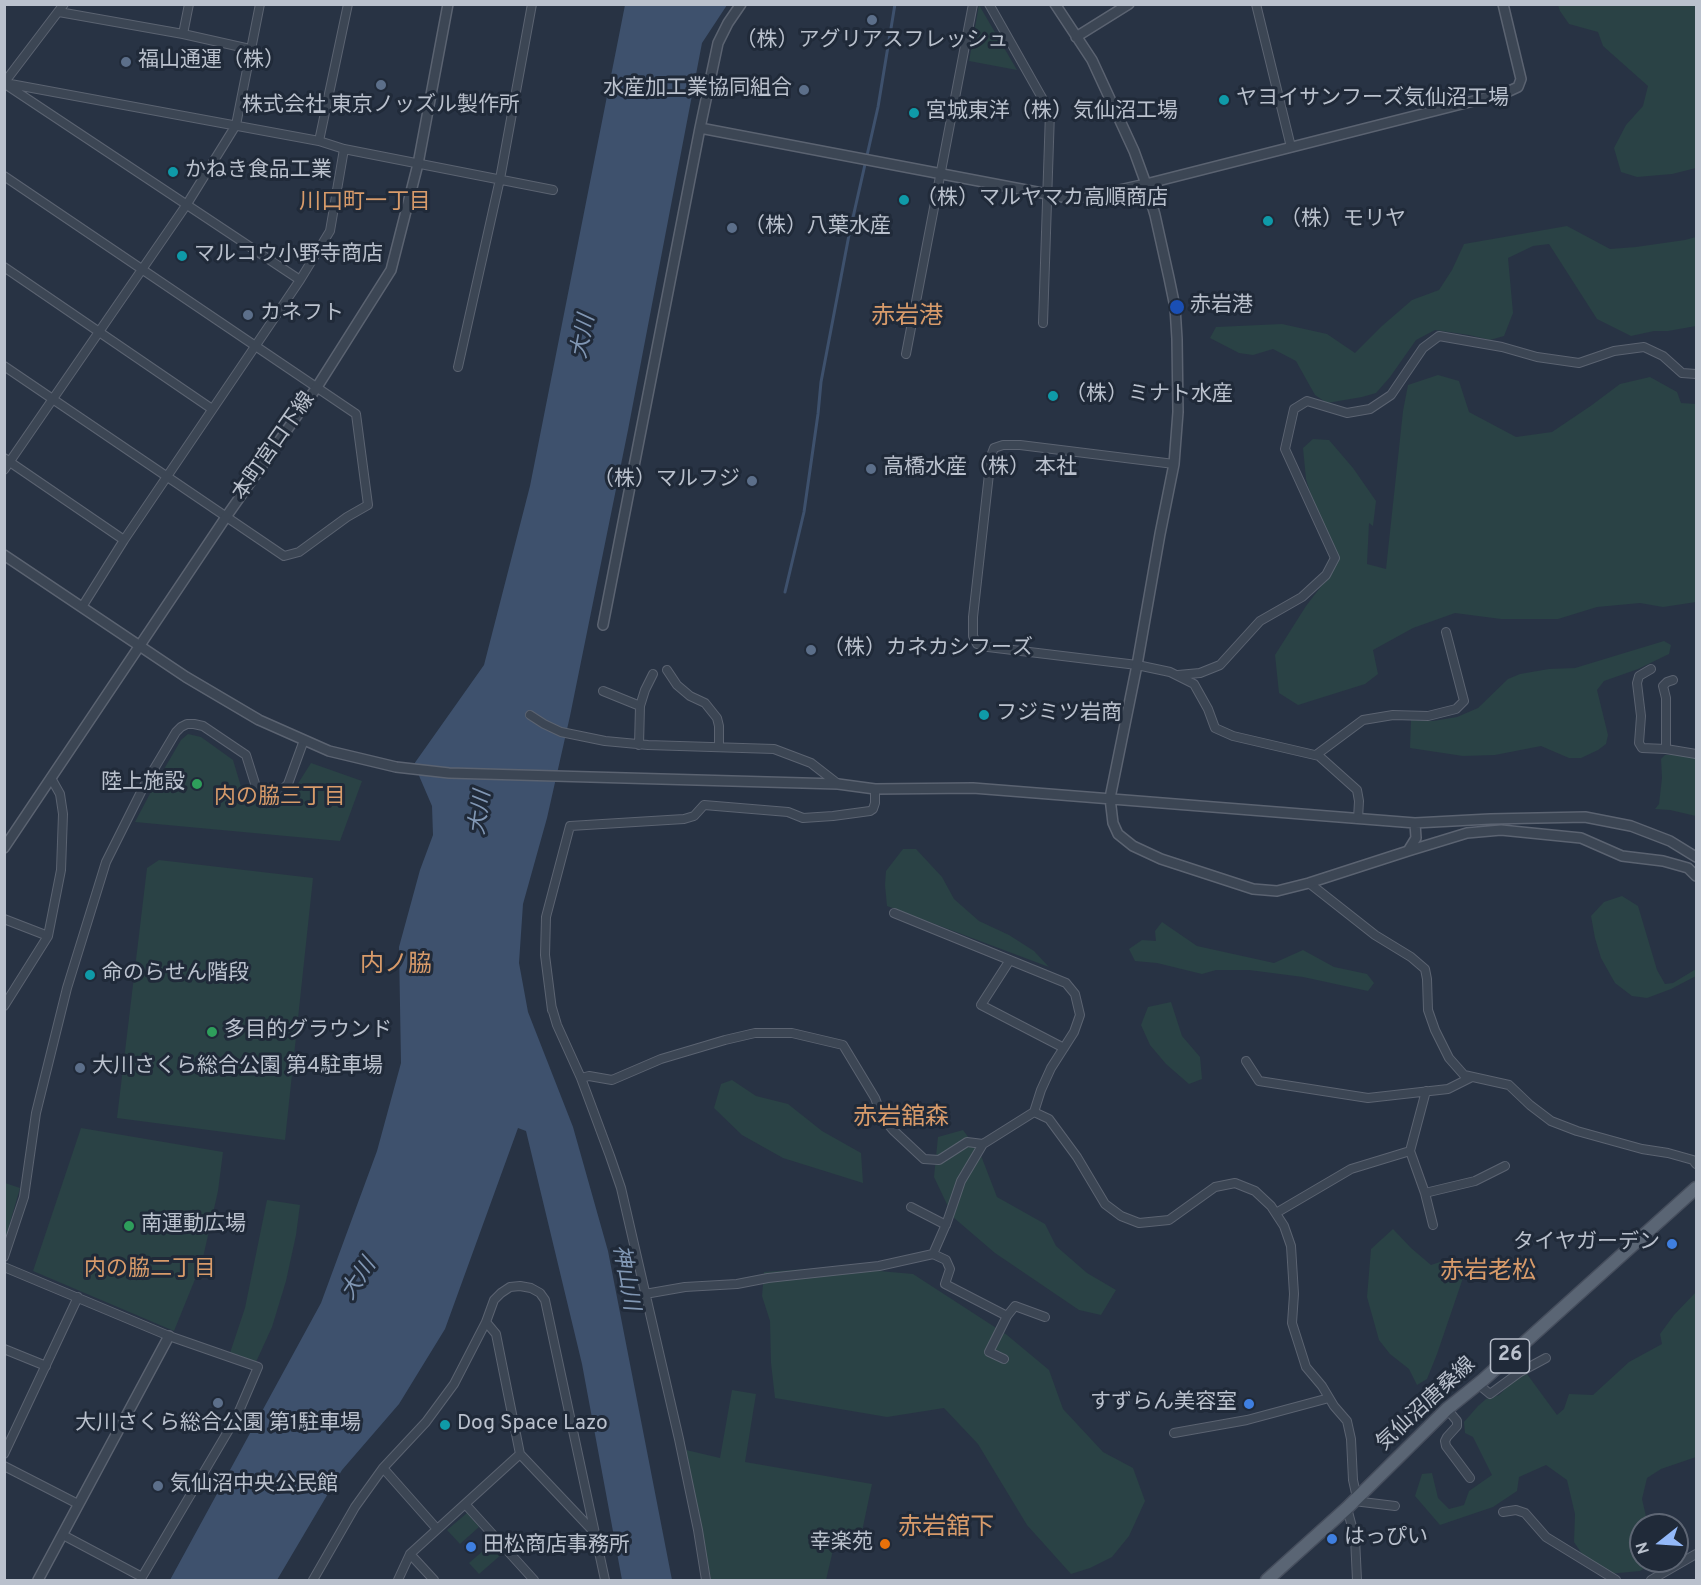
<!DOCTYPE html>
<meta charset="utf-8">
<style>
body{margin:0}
#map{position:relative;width:1701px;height:1585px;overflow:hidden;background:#283344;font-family:Overpass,sans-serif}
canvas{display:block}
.frame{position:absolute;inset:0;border:6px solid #bac1cd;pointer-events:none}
.north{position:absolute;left:1629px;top:1513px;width:60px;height:60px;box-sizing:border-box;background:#202a39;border:2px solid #5e6674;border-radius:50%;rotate:253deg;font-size:16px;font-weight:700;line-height:24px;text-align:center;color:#bac1cd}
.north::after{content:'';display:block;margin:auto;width:21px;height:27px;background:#93b9f9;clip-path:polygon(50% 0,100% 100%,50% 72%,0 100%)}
</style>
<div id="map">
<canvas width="1701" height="1585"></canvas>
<div class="frame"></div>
<div class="north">N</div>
</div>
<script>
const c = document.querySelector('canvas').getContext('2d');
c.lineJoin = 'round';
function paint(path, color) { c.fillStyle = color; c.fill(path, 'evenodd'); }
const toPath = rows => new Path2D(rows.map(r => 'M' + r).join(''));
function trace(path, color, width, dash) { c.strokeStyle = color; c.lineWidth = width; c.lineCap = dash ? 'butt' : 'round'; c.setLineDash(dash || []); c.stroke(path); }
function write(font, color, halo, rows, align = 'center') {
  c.font = font + ' Overpass,"Noto Sans JP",sans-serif'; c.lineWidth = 6; c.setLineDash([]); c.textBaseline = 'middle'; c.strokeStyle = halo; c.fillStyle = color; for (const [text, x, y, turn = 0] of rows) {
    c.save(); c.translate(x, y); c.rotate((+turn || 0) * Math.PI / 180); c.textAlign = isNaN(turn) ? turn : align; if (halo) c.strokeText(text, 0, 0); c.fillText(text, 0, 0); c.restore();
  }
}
paint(toPath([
 [979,5,1017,70,969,61],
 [1558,5,1696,5,1696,168,1672,174,1637,177,1621,172,1614,148,1626,125,1643,106,1648,86,1603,46,1598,32,1569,24,1560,11],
 [1567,226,1610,249,1636,247,1685,240,1696,237,1696,326,1668,331,1654,331,1631,336,1597,319,1549,244,1533,246,1508,258,1513,313,1504,336,1490,340,1469,335,1435,330,1416,340,1390,377,1376,393,1362,397,1327,403,1315,395,1296,361,1273,349,1253,355,1239,353,1210,338,1216,327,1282,324,1327,334,1355,353,1382,326,1412,300,1439,290,1452,270,1464,244],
 [1438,375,1459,381,1469,412,1516,437,1552,432,1592,405,1620,384,1650,377,1677,392,1681,403,1696,404,1696,602,1663,607,1640,603,1597,607,1558,619,1501,619,1455,613,1413,628,1373,650,1378,674,1365,684,1298,705,1279,693,1275,655,1306,606,1329,576,1330,545,1316,512,1306,479,1303,448,1313,439,1329,440,1353,468,1376,501,1373,526,1369,523,1367,564,1386,569,1403,411,1408,385],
 [1664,641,1671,645,1669,654,1638,669,1604,681,1597,690,1608,735,1606,744,1598,750,1581,758,1569,758,1541,746,1495,755,1463,756,1410,748,1411,720,1433,721,1457,717,1478,708,1508,679,1520,674,1549,669,1575,668],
 [188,734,201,737,233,760,242,790,252,799,264,806,278,807,285,804,311,763,362,781,340,841,135,822,153,788,181,740],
 [1665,755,1685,755,1696,757,1696,816,1670,810,1655,809,1659,804,1662,778,1661,759],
 [903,849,916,849,942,877,954,899,979,921,1009,935,1034,951,1049,967,887,906,885,885,886,871],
 [159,860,313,878,285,1140,117,1118,147,868],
 [1622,896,1638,906,1657,970,1665,984,1673,983,1696,969,1696,976,1671,989,1647,998,1632,996,1615,983,1601,958,1595,938,1591,916,1604,902],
 [1162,922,1197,946,1274,963,1303,950,1334,967,1367,974,1374,983,1368,991,1303,977,1249,970,1216,970,1202,974,1157,963,1135,961,1129,949,1142,940,1156,941,1155,931],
 [1171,1002,1182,1036,1200,1057,1202,1079,1189,1084,1166,1064,1150,1045,1141,1025,1148,1007],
 [732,1080,756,1096,788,1104,822,1131,861,1153,863,1183,783,1158,742,1135,714,1108,721,1084],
 [81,1128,223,1152,218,1191,202,1262,174,1331,33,1271],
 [963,1130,980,1153,997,1197,1045,1224,1056,1246,1087,1273,1116,1290,1101,1315,1079,1310,995,1253,953,1217,934,1177,938,1137],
 [5,1183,20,1188,5,1240,4,1183],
 [267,1200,300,1205,296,1235,286,1281,272,1327,256,1362,230,1353,245,1308],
 [1393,1229,1411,1248,1431,1265,1452,1258,1464,1260,1464,1275,1437,1354,1427,1379,1417,1385,1409,1369,1390,1354,1379,1340,1367,1297,1371,1249],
 [834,1267,913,1274,1007,1335,1049,1370,1063,1409,1103,1452,1133,1468,1145,1501,1129,1536,1112,1557,1090,1568,1071,1574,1027,1525,978,1444,944,1408,887,1417,775,1398,771,1363,770,1321,762,1296,764,1272],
 [1696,1292,1696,1457,1661,1469,1647,1478,1642,1499,1648,1525,1641,1525,1641,1561,1656,1561,1640,1571,1608,1574,1590,1566,1574,1542,1575,1514,1567,1480,1546,1465,1519,1477,1517,1491,1493,1507,1440,1525,1415,1496,1422,1474,1432,1473,1438,1498,1449,1509,1464,1505,1469,1491,1492,1475,1473,1437,1465,1433,1464,1422,1478,1406,1486,1399,1499,1395,1514,1380,1527,1374,1557,1415,1564,1409,1569,1394,1593,1395,1629,1362,1662,1344,1660,1334,1674,1315],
 [732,1390,756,1394,745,1462,872,1484,861,1536,837,1533,826,1580,711,1580,686,1450,720,1458],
 [467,1513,479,1527,460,1544,447,1530],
 [492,1543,502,1554,479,1574,469,1563]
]), '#2a4245');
paint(toPath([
 [625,5,727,5,702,43,628,430,570,716,547,818,523,904,519,963,528,1012,573,1127,608,1251,672,1580,622,1580,582,1364,526,1131,518,1128,445,1329,399,1404,342,1470,277,1580,170,1580,321,1303,377,1151,401,1063,399,947,420,870,433,835,432,806,414,764,484,665,530,486]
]), '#3e516d');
trace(toPath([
 [785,592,804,512,818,414,821,382,849,235,878,107,895,4]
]), '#3e516d', 3);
const minor = toPath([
 [989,4,1050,112,1043,323],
 [1256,4,1291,147],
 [59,12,183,34,250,49],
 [183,34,189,4],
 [4,83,64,4],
 [5,83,319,141,344,149,553,190],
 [8,86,300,280],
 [319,141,348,4],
 [4,176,356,414,368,505,347,517,299,552,284,556,4,366],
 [4,267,212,409],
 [906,354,973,4],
 [458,367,500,179,532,4],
 [4,458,124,540],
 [1174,464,1020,445,1003,445,994,448,991,456,973,617,973,636,977,644,988,647,1137,665,1170,672,1194,684,1208,709,1215,728,1233,736,1319,756,1357,790,1359,801,1358,819],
 [4,470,187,204,236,125,260,4],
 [82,607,124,540,300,280,330,231,344,149],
 [1651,669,1639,676,1637,683,1641,716,1639,743,1642,748,1666,749,1696,754],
 [667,670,677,685,690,696,705,703,717,718,719,726,719,747],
 [1178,675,1200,673,1220,665,1260,621,1302,597,1326,575,1335,558,1285,449,1294,409,1307,401,1347,413,1370,409,1391,395,1423,348,1439,336,1502,347,1537,357,1579,363,1614,351,1644,347,1663,356,1682,373,1696,374],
 [603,691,640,706],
 [530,715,544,724,561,732,605,741,648,745,774,749,811,763,838,784],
 [639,745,640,706,645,690,653,674],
 [1666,749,1666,698,1663,686,1667,682,1673,680],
 [1316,755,1363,720,1393,715,1428,716,1456,709,1464,701,1446,632],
 [1309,883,1375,935,1411,957,1425,969,1427,979,1428,1010,1435,1030,1449,1058,1464,1075,1509,1085,1530,1105,1551,1121,1577,1131,1642,1149,1668,1153,1693,1160,1696,1164],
 [894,913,1066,983,1075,994,1080,1015,1074,1032,1051,1068,1041,1090,1034,1112,1049,1119,1077,1157,1105,1204,1121,1216,1139,1223,1169,1220,1215,1187,1235,1183,1255,1191,1271,1206,1284,1226,1291,1246,1294,1294,1292,1323,1306,1367,1322,1386,1334,1406,1347,1421,1351,1439,1353,1480,1357,1498],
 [4,919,48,936],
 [1010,960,981,1005,1064,1048],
 [4,1006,48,936,61,870,63,814,60,794,51,778],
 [552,1008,557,1025,581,1078,610,1156,621,1188,679,1439,698,1530,706,1580],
 [552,1010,545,955,546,917,570,826,684,819,694,816,704,805,788,812,803,818,833,816,870,811,873,809,875,803,875,789],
 [1246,1061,1259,1081,1368,1098,1448,1089,1472,1077],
 [581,1078,589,1076,612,1080,661,1059,725,1040,755,1033,792,1033,843,1045,875,1098,882,1117,893,1130,924,1159,939,1160,967,1142,983,1144,1034,1112],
 [1426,1091,1410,1151,1425,1193,1433,1225],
 [983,1144,961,1181,947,1222,933,1254,946,1260,950,1269,945,1284,1007,1316,989,1352,1004,1359],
 [1425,1193,1475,1181,1505,1166],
 [911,1207,946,1225],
 [1276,1213,1351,1169,1410,1151],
 [4,1257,24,1197,36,1113,67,988,106,862,145,784,176,732,181,727,187,724,194,724,203,726,246,755,257,790,262,794,275,796,279,793,288,784,304,740],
 [4,1267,169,1336,258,1367,237,1416,142,1577],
 [645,1294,685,1287,737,1284,768,1278,879,1266,933,1254],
 [1007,1316,1015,1306,1045,1317],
 [486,1322,496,1334,520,1454,592,1530],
 [4,1349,46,1366],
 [1478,1384,1490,1394,1520,1372,1546,1358],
 [1447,1409,1457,1421,1457,1426,1447,1437,1445,1441,1446,1446,1470,1478],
 [1174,1433,1247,1420,1329,1398],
 [4,1454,78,1297],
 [4,1466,78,1504],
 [383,1468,437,1529],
 [1354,1501,1395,1506],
 [466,1505,534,1580],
 [1347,1508,1355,1538,1357,1580],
 [1503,1512,1516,1510,1525,1513,1546,1537,1616,1580],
 [63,1535,142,1577,141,1579],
 [410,1554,434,1580],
 [313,1580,355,1507,383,1468,426,1422,454,1384,486,1322,494,1300,501,1293,510,1287,520,1286,531,1288,540,1293,545,1300,605,1580],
 [398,1580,410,1554,520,1454],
 [1651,1580,1696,1554]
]);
const tertiary = toPath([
 [741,4,728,23,718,43,700,128,1063,197,1088,197,1146,184,1505,93,1518,87,1521,79,1503,4],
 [1055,4,1092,60,1134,151,1146,184,1155,215,1169,278,1175,307,1177,339,1178,412,1174,464,1160,534,1137,665,1110,798,1113,823,1118,834,1133,846,1161,859,1253,889,1277,891,1309,883,1408,851,1416,838,1415,823,1490,819,1585,817,1631,826,1670,841,1696,857],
 [1076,37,1129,4],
 [4,555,186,677,259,720,329,751,396,767,449,773,838,784,875,789,973,788,1415,823],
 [603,625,700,128],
 [4,848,226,517,317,387,391,270,418,164,448,4],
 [1408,851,1467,833,1501,830,1581,838,1622,856,1663,861,1688,868,1696,876],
 [38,1580,169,1336]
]);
const primary = toPath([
 [1267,1580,1347,1508,1447,1409,1483,1380,1696,1188]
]);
trace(minor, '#5b6371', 10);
trace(tertiary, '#5b6371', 12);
trace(primary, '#464e5d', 15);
trace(minor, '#3c4654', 8);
trace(tertiary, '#3c4654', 9);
trace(primary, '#5a6574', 12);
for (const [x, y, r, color] of [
 [872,20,6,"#5c6f8a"],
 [126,62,6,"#5c6f8a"],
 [381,85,6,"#5c6f8a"],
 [804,90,6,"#5c6f8a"],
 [1224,100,6,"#0f9aa8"],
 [914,113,6,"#0f9aa8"],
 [173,172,6,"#0f9aa8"],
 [904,200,6,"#0f9aa8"],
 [1268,221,6,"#0f9aa8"],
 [732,228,6,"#5c6f8a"],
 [182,256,6,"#0f9aa8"],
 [1177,307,8,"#1a4fb4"],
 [248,315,6,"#5c6f8a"],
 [1053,396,6,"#0f9aa8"],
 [871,469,6,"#5c6f8a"],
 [752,481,6,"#5c6f8a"],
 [811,650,6,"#5c6f8a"],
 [984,715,6,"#0f9aa8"],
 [197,784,6,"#2e9e5b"],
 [90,975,6,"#0f9aa8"],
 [212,1032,6,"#2e9e5b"],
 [80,1068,6,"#5c6f8a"],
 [129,1226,6,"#2e9e5b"],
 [1672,1244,6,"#3f7fe0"],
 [218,1403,6,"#5c6f8a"],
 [1249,1404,6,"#3f7fe0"],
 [445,1425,6,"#0f9aa8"],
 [158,1486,6,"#5c6f8a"],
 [1332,1539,6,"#3f7fe0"],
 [885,1544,6,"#e8710a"],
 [471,1547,6,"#3f7fe0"]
]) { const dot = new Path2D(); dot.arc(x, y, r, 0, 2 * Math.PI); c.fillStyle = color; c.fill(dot); trace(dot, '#202a39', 2); }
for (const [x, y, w] of [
 [1510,1356,39]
]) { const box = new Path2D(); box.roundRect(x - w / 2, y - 17, w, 34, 4.5); c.fillStyle = '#202a39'; c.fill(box); trace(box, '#bac1cd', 1.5); }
write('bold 20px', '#bac1cd', null, [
 ["26",1510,1356]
]);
write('21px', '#bac1cd', '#202a39', [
 ["（株）アグリアスフレッシュ",872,42,"center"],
 ["福山通運（株）",138,62],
 ["水産加工業協同組合",792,90,"right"],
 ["ヤヨイサンフーズ気仙沼工場",1236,100],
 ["株式会社 東京ノッズル製作所",381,107,"center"],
 ["宮城東洋（株）気仙沼工場",926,113],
 ["かねき食品工業",185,172],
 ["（株）マルヤマカ高順商店",916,200],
 ["（株）モリヤ",1280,221],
 ["（株）八葉水産",744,228],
 ["マルコウ小野寺商店",194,256],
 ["赤岩港",1190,307],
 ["カネフト",260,315],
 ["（株）ミナト水産",1065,396],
 ["高橋水産（株） 本社",883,469],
 ["（株）マルフジ",740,481,"right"],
 ["（株）カネカシフーズ",823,650],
 ["フジミツ岩商",996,715],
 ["陸上施設",185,784,"right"],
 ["命のらせん階段",102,975],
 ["多目的グラウンド",224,1032],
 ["大川さくら総合公園 第4駐車場",92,1068],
 ["南運動広場",141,1226],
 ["タイヤガーデン",1660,1244,"right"],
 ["すずらん美容室",1237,1404,"right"],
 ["大川さくら総合公園 第1駐車場",218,1425,"center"],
 ["Dog Space Lazo",457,1425],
 ["気仙沼中央公民館",170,1486],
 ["はっぴい",1344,1539],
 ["幸楽苑",873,1544,"right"],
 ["田松商店事務所",483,1547]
], 'left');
write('21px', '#bac1cd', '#202a39', [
 ["本町宮口下線",275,447,-55],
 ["気仙沼唐桑線",1427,1405,-43]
]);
write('22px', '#d89b6a', '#202a39', [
 ["川口町一丁目",365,204],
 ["内の脇三丁目",280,799],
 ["内の脇二丁目",150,1271]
]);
write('italic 22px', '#8197b4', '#202a39', [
 ["大川",585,337,-79],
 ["大川",482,813,-82],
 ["神山川",624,1278,80],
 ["大川",360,1280,-56]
]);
write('24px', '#d89b6a', '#202a39', [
 ["赤岩港",907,318],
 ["内ノ脇",396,966],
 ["赤岩舘森",901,1119],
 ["赤岩老松",1488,1273],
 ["赤岩舘下",946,1529]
]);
</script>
